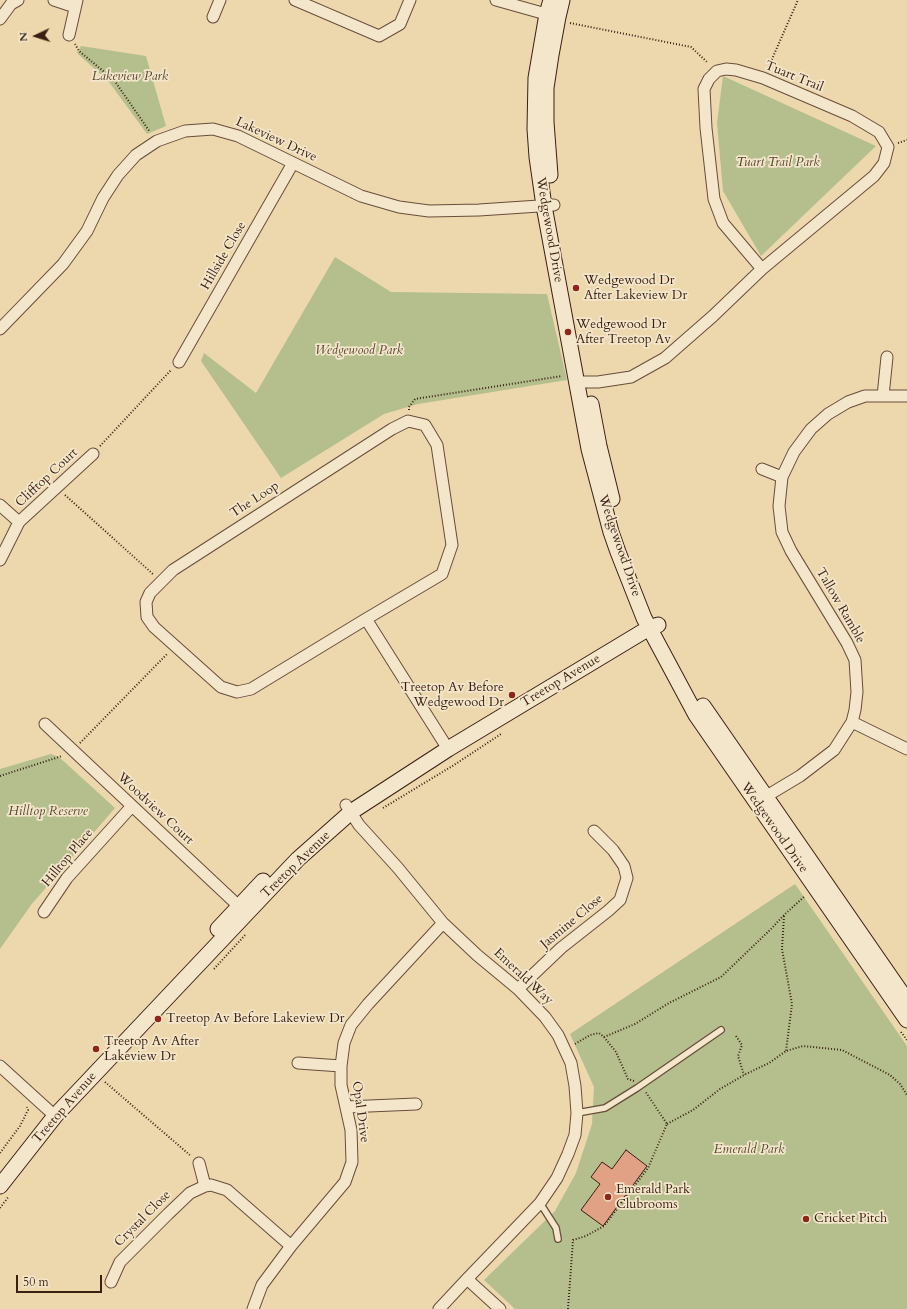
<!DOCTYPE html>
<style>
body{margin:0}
#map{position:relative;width:907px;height:1309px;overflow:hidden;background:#edd8ae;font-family:Cardo,serif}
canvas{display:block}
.north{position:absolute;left:16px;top:16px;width:40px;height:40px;-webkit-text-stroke:3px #f3e6ca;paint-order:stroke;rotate:266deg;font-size:11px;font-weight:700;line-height:16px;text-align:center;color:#3b1f13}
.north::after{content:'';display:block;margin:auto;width:14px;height:18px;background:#3b1f13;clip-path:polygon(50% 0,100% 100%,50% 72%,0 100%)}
.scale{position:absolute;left:16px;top:1275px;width:86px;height:18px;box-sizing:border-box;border:2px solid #3b1f13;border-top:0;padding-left:5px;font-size:12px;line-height:14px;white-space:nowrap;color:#3b1f13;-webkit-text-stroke:3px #f3e6ca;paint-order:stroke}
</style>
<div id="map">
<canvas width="907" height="1309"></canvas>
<div class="north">N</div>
<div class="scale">50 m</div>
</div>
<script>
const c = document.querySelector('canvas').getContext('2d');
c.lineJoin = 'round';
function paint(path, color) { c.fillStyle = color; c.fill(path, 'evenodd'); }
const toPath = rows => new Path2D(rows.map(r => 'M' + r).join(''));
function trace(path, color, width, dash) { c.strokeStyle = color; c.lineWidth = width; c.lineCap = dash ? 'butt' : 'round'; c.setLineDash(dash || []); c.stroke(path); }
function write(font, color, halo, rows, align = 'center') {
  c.font = font + ' Cardo,serif'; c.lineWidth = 3.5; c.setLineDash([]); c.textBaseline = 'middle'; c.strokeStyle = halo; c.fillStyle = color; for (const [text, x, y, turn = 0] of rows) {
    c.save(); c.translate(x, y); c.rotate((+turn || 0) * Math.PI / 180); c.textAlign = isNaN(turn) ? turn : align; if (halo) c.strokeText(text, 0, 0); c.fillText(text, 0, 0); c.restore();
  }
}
paint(toPath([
 [81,46,146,56,166,126,147,134,109,82,77,53],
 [723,76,876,146,761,256,723,191,717,123],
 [335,257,391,292,547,294,567,380,418,404,384,414,281,478,201,361,204,353,256,393],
 [51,754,59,757,115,808,31,905,0,949,0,769],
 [795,884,907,1046,907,1309,515,1309,484,1280,555,1211,576,1173,592,1124,594,1087,570,1034]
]), '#b4bf8d');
const building = toPath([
 [626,1150,647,1166,603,1226,581,1210,600,1184,591,1177,602,1162,612,1169,626,1150]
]);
paint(building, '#e0a185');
trace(building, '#3b1f13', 1);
const lane = toPath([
 [577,1113,605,1108,637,1088,721,1030],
 [540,1203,556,1228,558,1239]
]);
const street = toPath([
 [54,0,75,7],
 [295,0,379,36,400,24,410,0],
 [496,0,553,16],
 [213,17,220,0],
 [0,19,11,4,18,0],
 [69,35,77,0],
 [0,329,63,264,87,231,103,198,118,175,136,155,157,141,185,131,213,129,238,136,361,196,399,207,429,211,479,210,554,205],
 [179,362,293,163],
 [576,382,598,382,631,377,665,358,713,316,762,269,874,176,884,163,888,147,879,132,852,116,763,78,736,70,726,69,717,71,709,79,704,89,706,128,714,199,723,223,762,269],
 [883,396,887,357],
 [762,469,782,477],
 [0,505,19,522],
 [0,560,19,522,93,454],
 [366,619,251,689,237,692,221,687,154,627,147,617,146,602,150,593,173,570,392,429,408,421,425,425,437,445,452,545,442,574,366,619,448,749],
 [852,722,907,749],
 [45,724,245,912],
 [760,800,800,776,834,750,852,722,855,710,857,692,855,660,847,643,791,551,782,532,779,506,782,477,794,452,811,429,828,414,848,402,865,396,907,396],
 [346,805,359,825,398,868,443,923,477,955,518,989,545,1017,558,1035,571,1063,575,1086,577,1113,575,1135,568,1154,557,1178,540,1203,467,1279,439,1309],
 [44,912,67,878,132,806],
 [518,989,561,948,608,911,620,900,627,878,624,866,613,850,594,831],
 [298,1063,341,1066],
 [0,1066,55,1116],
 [346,1107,416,1104],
 [199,1163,205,1186],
 [467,1279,500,1309],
 [111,1282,120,1262,168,1214,190,1193,205,1186,211,1185,227,1190,291,1246],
 [253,1309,262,1285,291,1246,345,1182,352,1162,351,1130,341,1085,341,1066,344,1043,351,1025,368,1004,443,923]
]);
const secondary = toPath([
 [551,0,547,14,536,78,535,129,537,157,544,206,589,449,611,532,618,552,644,618,696,715,907,1020],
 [550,175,546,122,546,88,551,55,558,17,562,0],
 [591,404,599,446,612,499],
 [703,706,907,1001],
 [218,929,263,881],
 [0,1186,55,1116,298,859,351,812,448,749,649,628,658,625]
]);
trace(lane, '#684d3a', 8);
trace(street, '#684d3a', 13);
trace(secondary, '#3b1f13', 17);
trace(toPath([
 [570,23,691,47,708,63],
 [75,44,79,51,114,80,150,132],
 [768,68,798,0],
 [898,143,907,140],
 [409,410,409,407,415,399,562,376],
 [100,446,171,370],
 [65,495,154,575],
 [80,743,168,653],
 [0,776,62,756],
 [383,808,454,765,501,734],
 [784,916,782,949,792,1004,786,1051],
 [214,969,246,934],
 [901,1032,907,1040],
 [736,1036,742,1045,738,1056,744,1075],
 [604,1037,616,1052,628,1079,634,1081],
 [575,1044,590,1035,599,1033,604,1037,635,1024,669,1003,721,977,772,928,784,915,805,896],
 [105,1082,191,1156],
 [667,1124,693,1110,720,1089,744,1075,769,1063,786,1051,803,1046,842,1050,890,1075,900,1084,907,1095],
 [0,1153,20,1126,28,1110,27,1107],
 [0,1208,9,1196],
 [568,1309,573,1240,586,1236,604,1226,648,1168,667,1124,645,1091]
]), '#3b1f13', 2, [1, 2]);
trace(lane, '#f3e6ca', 5.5);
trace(street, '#f3e6ca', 11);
trace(secondary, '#f3e6ca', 15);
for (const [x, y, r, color] of [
 [576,288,4,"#8f2418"],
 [568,332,4,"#8f2418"],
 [512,695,4,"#8f2418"],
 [158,1019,4,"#8f2418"],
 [96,1049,4,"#8f2418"],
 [608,1197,4,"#8f2418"],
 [806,1219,4,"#8f2418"]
]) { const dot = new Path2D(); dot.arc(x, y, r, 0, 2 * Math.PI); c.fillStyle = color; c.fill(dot); trace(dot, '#f3e6ca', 1.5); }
write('italic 13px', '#594732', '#f3e6ca', [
 ["Lakeview Park",130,77],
 ["Tuart Trail Park",778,163],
 ["Wedgewood Park",359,351],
 ["Hilltop Reserve",48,812],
 ["Emerald Park",749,1150]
]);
write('13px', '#3b1f13', '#f3e6ca', [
 ["Tuart Trail",794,77,22],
 ["Lakeview Drive",276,140,25],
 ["Wedgewood Drive",549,230,80],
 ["Hillside Close",224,256,-60],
 ["Clifftop Court",47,478,-43],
 ["The Loop",255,500,-33],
 ["Wedgewood Drive",619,546,71],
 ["Tallow Ramble",840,606,60],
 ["Treetop Avenue",561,681,-31],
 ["Woodview Court",155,809,43],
 ["Wedgewood Drive",774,828,55],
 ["Hilltop Place",68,858,-50],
 ["Treetop Avenue",296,865,-44],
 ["Jasmine Close",572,922,-40],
 ["Emerald Way",523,977,43],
 ["Treetop Avenue",65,1108,-49],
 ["Opal Drive",360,1112,82],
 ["Crystal Close",143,1219,-45]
]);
write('13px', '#3b1f13', '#f3e6ca', [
 ["Wedgewood Dr",584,281],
 ["After Lakeview Dr",584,296],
 ["Wedgewood Dr",576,325],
 ["After Treetop Av",576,340],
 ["Treetop Av Before",504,688,"right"],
 ["Wedgewood Dr",504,703,"right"],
 ["Treetop Av Before Lakeview Dr",166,1019],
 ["Treetop Av After",104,1042],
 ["Lakeview Dr",104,1057],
 ["Emerald Park",616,1190],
 ["Clubrooms",616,1205],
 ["Cricket Pitch",814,1219]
], 'left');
</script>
